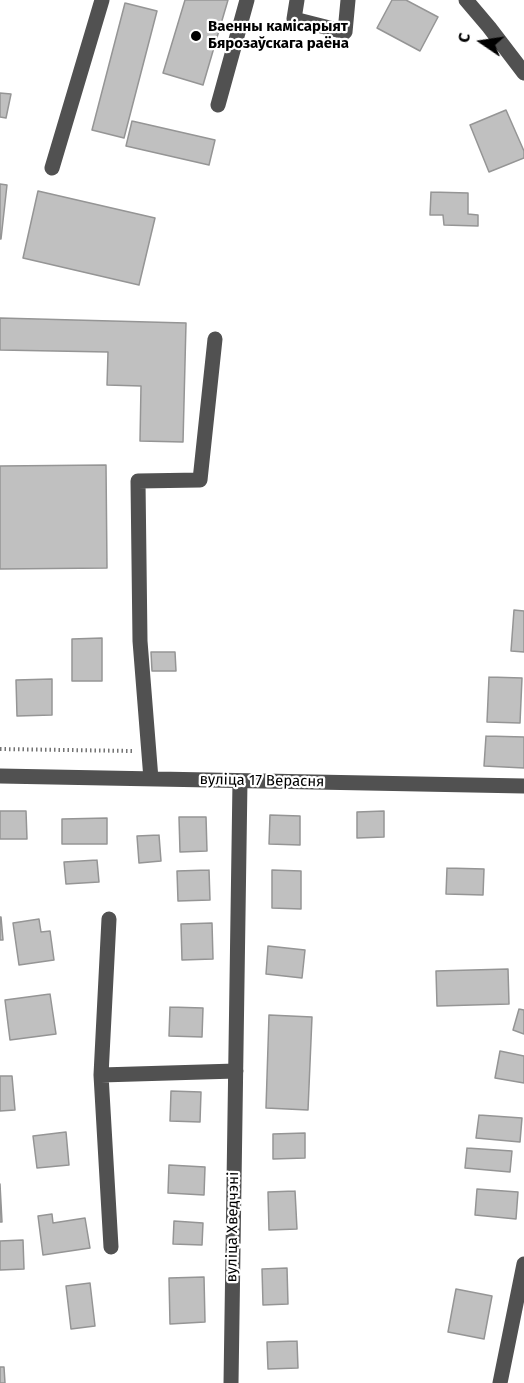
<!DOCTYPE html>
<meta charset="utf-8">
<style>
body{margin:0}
#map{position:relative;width:524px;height:1383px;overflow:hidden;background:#fff;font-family:"Fira Sans",sans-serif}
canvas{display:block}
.north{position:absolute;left:452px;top:12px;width:60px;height:60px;-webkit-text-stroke:4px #fff;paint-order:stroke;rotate:283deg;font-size:16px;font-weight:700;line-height:24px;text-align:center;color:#000}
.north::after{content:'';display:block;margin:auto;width:21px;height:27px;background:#000;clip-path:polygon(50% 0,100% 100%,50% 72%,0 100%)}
</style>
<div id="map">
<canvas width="524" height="1383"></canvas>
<div class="north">С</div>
</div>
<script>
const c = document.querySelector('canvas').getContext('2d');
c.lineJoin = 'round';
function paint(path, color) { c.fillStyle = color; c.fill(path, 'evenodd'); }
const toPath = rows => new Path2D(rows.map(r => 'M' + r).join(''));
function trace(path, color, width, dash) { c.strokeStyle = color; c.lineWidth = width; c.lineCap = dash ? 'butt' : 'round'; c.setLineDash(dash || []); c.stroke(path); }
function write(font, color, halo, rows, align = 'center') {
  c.font = font + ' "Fira Sans",sans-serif'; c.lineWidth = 4.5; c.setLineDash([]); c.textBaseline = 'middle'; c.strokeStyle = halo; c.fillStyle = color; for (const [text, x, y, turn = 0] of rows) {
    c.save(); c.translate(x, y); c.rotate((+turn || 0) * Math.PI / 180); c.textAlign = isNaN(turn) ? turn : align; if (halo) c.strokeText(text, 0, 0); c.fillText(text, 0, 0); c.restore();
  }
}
const building = toPath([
 [185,0,228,0,203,85,163,73,185,0],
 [392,0,406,0,438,17,420,51,377,28,392,0],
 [125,3,157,11,124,138,92,130,125,3],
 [0,93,11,94,6,118,0,117,0,93],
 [506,110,524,151,524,158,489,172,470,125,506,110],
 [132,121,215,140,209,165,126,146,132,121],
 [0,184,7,185,1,239,0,239,0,184],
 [38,191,155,218,139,285,23,258,38,191],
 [431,192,468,193,468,214,478,215,478,226,444,225,443,215,430,215,431,192],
 [0,318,186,323,183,442,140,441,141,386,107,385,108,352,0,350,0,318],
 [106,465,107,568,0,569,0,466,106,465],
 [514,610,524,611,524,652,511,651,514,610],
 [102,638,102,681,72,681,72,639,102,638],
 [151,652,175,652,176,671,152,671,151,652],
 [489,677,522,678,520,723,487,722,489,677],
 [52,679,52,715,17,716,16,680,52,679],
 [486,736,524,737,524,768,484,766,486,736],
 [0,811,26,811,27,839,0,839,0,811],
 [384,811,384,837,357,838,357,812,384,811],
 [270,815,300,816,300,845,269,844,270,815],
 [179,817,206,817,207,851,180,852,179,817],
 [107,818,107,844,62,844,62,819,107,818],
 [159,835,161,861,139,863,137,836,159,835],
 [97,860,99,882,66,884,64,862,97,860],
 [447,868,484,869,483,895,446,894,447,868],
 [209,870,210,900,178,901,177,871,209,870],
 [272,870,301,871,301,909,272,908,272,870],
 [0,917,1,917,3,940,0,940,0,917],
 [39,919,41,932,50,931,54,960,19,965,13,923,39,919],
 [212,923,213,959,182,960,181,924,212,923],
 [268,946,305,950,302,978,266,974,268,946],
 [508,969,509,1004,437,1006,436,971,508,969],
 [50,994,56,1034,10,1040,5,1000,50,994],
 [170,1007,203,1008,202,1037,169,1036,170,1007],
 [519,1009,524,1010,524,1034,513,1030,519,1009],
 [269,1015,312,1017,308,1110,266,1108,269,1015],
 [500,1051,524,1056,524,1083,495,1078,500,1051],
 [0,1076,12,1076,15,1110,0,1111,0,1076],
 [171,1091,201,1092,200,1122,170,1121,171,1091],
 [479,1115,522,1118,520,1142,476,1138,479,1115],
 [66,1132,69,1165,37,1168,33,1136,66,1132],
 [305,1133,305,1158,273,1159,273,1134,305,1133],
 [467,1148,512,1151,510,1172,465,1168,467,1148],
 [169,1165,205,1167,204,1195,168,1193,169,1165],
 [0,1184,2,1222,0,1222,0,1184],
 [477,1189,518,1192,516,1219,475,1215,477,1189],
 [295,1191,297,1229,269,1230,268,1192,295,1191],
 [52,1214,53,1223,85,1218,90,1248,43,1255,38,1216,52,1214],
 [174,1221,203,1223,202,1245,173,1244,174,1221],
 [23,1240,24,1269,0,1270,0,1241,23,1240],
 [287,1268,288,1304,263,1305,262,1269,287,1268],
 [204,1277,205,1322,170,1324,169,1278,204,1277],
 [90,1283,95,1326,71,1329,66,1286,90,1283],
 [456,1289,492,1296,484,1339,448,1332,456,1289],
 [297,1341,298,1368,268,1369,267,1342,297,1341],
 [0,1367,4,1367,5,1383,0,1383,0,1367]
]);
paint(building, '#c0c0c0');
trace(building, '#959595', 1.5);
trace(toPath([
 [0,749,133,751]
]), '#737373', 4, [1.5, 3]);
trace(toPath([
 [297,0,294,19,345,32,348,0],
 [466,0,489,27,524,73],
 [218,105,247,0],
 [52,168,102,0],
 [0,776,524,786],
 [151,779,140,641,138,481,200,480,215,339],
 [101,1075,109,919],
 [111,1247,101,1075,236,1071],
 [231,1383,240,781],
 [500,1383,524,1264]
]), '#515151', 15);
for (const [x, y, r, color] of [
 [196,36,6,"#000"]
]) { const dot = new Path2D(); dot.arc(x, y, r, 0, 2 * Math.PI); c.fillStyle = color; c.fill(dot); trace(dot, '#fff', 2); }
write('bold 15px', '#000', '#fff', [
 ["Ваенны камісарыят",208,27],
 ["Бярозаўскага раёна",208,44]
], 'left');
write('15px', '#000', '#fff', [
 ["вуліца 17 Верасня",262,781,1],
 ["вуліца Хведчэні",233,1227,-89]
]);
</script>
